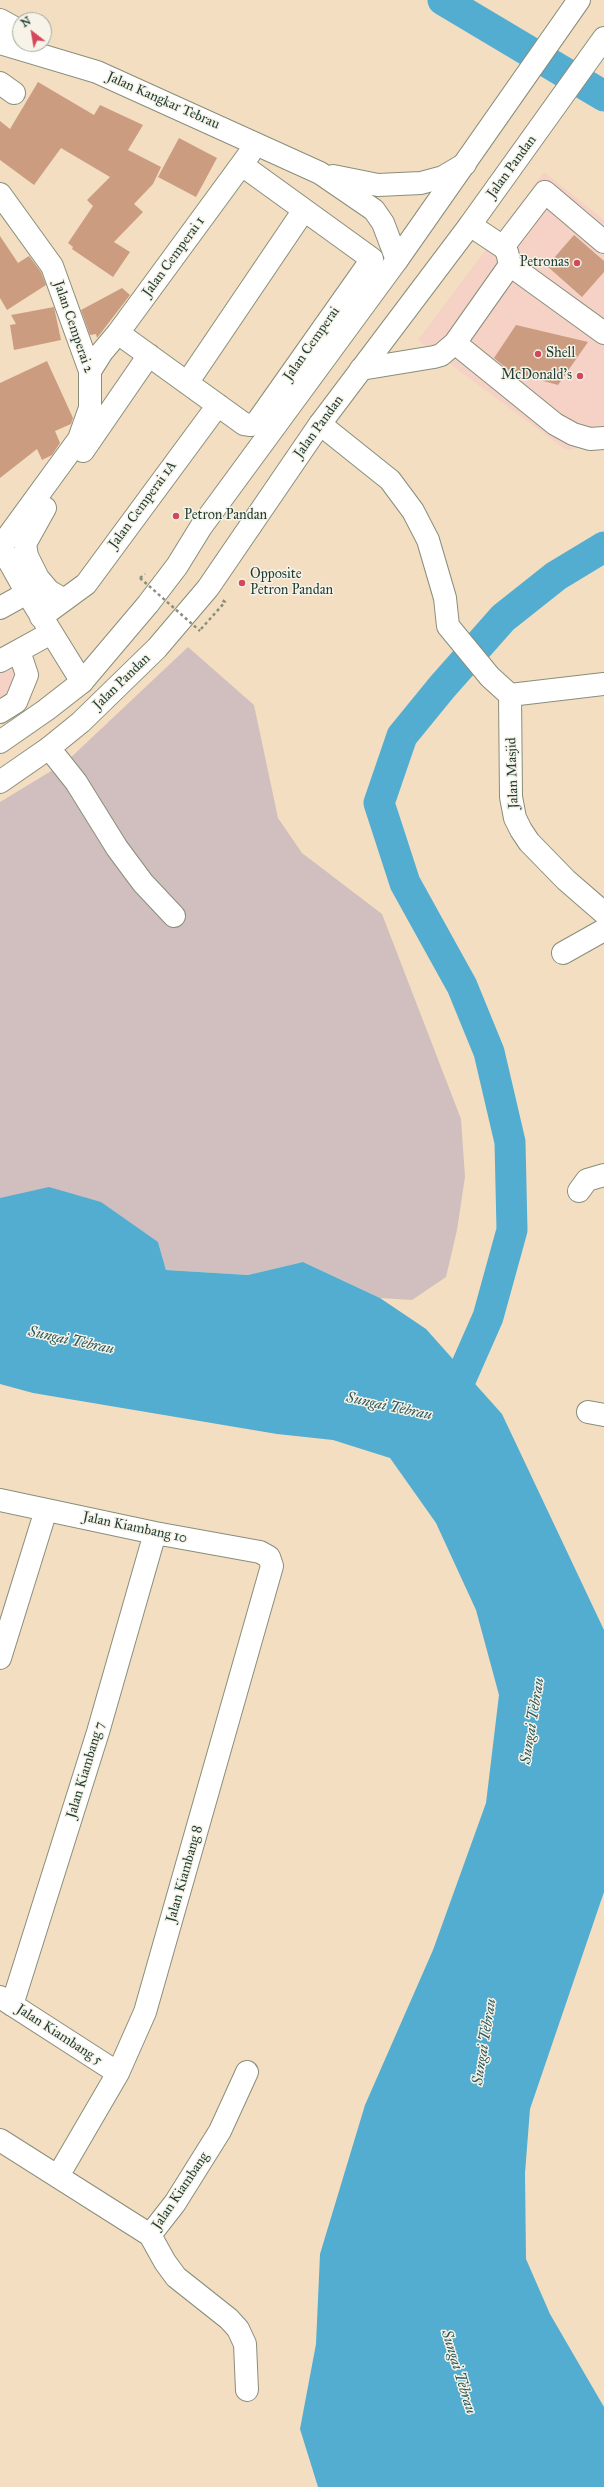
<!DOCTYPE html>
<style>
body{margin:0}
#map{position:relative;width:604px;height:2487px;overflow:hidden;background:#f3dec1;font-family:"IM FELL Great Primer",serif}
canvas{display:block}
.north{position:absolute;left:12px;top:12px;width:40px;height:40px;box-sizing:border-box;background:#f7f3e8;border:1px solid #a1aaa0;border-radius:50%;rotate:329deg;font-size:11px;font-weight:700;line-height:16px;text-align:center;color:#1f3d34}
.north::after{content:'';display:block;margin:auto;width:14px;height:18px;background:#d1495b;clip-path:polygon(50% 0,100% 100%,50% 72%,0 100%)}
</style>
<div id="map">
<canvas width="604" height="2487"></canvas>
<div class="north">N</div>
</div>
<script>
const c = document.querySelector('canvas').getContext('2d');
c.lineJoin = 'round';
function paint(path, color) { c.fillStyle = color; c.fill(path, 'evenodd'); }
const toPath = rows => new Path2D(rows.map(r => 'M' + r).join(''));
function trace(path, color, width, dash) { c.strokeStyle = color; c.lineWidth = width; c.lineCap = dash ? 'butt' : 'round'; c.setLineDash(dash || []); c.stroke(path); }
function write(font, color, halo, rows, align = 'center') {
  c.font = font + ' "IM FELL Great Primer",serif'; c.lineWidth = 3; c.setLineDash([]); c.textBaseline = 'middle'; c.strokeStyle = halo; c.fillStyle = color; for (const [text, x, y, turn = 0] of rows) {
    c.save(); c.translate(x, y); c.rotate((+turn || 0) * Math.PI / 180); c.textAlign = isNaN(turn) ? turn : align; if (halo) c.strokeText(text, 0, 0); c.fillText(text, 0, 0); c.restore();
  }
}
paint(toPath([
 [544,172,604,220,604,444,566,450,418,340],
 [6,645,18,672,6,701,0,705,0,648]
]), '#f6d1c5');
paint(toPath([
 [188,647,254,705,278,818,302,853,382,914,461,1119,465,1177,457,1230,446,1277,412,1300,380,1298,303,1262,248,1275,166,1270,158,1242,0,1198,0,802,66,762]
]), '#d1bfbf');
paint(toPath([
 [49,1187,101,1202,158,1242,166,1270,248,1275,303,1262,380,1298,426,1329,502,1414,604,1630,604,1892,530,2109,525,2173,526,2259,550,2314,604,2407,604,2487,318,2487,300,2429,316,2344,320,2254,365,2105,433,1950,486,1803,499,1695,476,1610,436,1523,390,1458,333,1440,277,1434,33,1393,0,1384,0,1198]
]), '#53add1');
trace(toPath([
 [443,0,604,96],
 [447,1410,488,1317,512,1230,510,1142,489,1052,462,986,405,883,379,803,402,736,442,687,503,618,556,576,604,547]
]), '#53add1', 31);
paint(toPath([
 [38,82,94,115,100,105,143,125,128,150,161,167,153,184,134,204,143,212,114,242,130,252,113,277,72,249,73,247,68,243,93,206,87,200,110,177,61,148,34,185,0,160,0,121,10,129],
 [179,138,217,158,196,197,158,177],
 [574,235,604,261,604,272,582,297,547,266],
 [0,236,18,263,29,256,41,272,46,285,7,310,0,298],
 [122,288,130,295,97,338,96,334,90,335,81,310],
 [54,307,61,340,14,350,10,325,16,324,11,315],
 [516,325,588,342,558,385,511,372,494,358],
 [47,361,73,418,71,424,55,431,60,443,52,455,42,460,37,449,0,478,0,383]
]), '#cb9c80');
const minor = toPath([
 [0,83,14,93],
 [0,194,52,266,90,371,90,408,79,439,1,546],
 [503,247,545,192,604,242],
 [510,265,604,333],
 [118,333,244,424,251,425,257,422,372,259,242,165],
 [455,343,555,424,573,434,590,439,604,438],
 [361,369,434,357,441,355,455,343,510,265,507,252,503,247,470,225],
 [90,371,102,352,118,333,250,153],
 [187,383,304,210],
 [320,424,390,480,413,511,428,540,445,598,448,626,490,677,510,695,511,797,515,818,521,830,529,842,566,880,604,913],
 [83,451,149,355],
 [45,508,25,544,27,556,38,578,49,591,64,600],
 [0,545,27,593,82,682],
 [0,608,27,593],
 [41,617,86,584,218,405],
 [0,661,51,633],
 [510,695,604,684],
 [0,712,16,702,27,675,19,651],
 [49,748,76,782,117,848,143,883,174,916],
 [563,953,604,930],
 [579,1191,587,1180,604,1175],
 [588,1412,604,1415],
 [0,1500,155,1533,260,1552,269,1557,272,1566,145,2012,118,2073,58,2176],
 [0,1658,46,1510],
 [0,1997,118,2073],
 [12,2005,98,1732,155,1533],
 [0,2140,150,2235,175,2203,220,2131,247,2072],
 [150,2235,165,2262,176,2277,229,2319,238,2329,245,2344,247,2390]
]);
const major = toPath([
 [0,20,20,31],
 [0,43,97,72,320,173,374,210,383,223,397,260],
 [333,176,378,185,421,183,443,177,465,164]
]);
const highway = toPath([
 [0,742,46,710,82,682,148,604,177,566,201,527,397,260,579,0],
 [0,782,49,748,81,722,157,648,208,588,320,424,470,225,604,38]
]);
trace(minor, '#898e7a', 24);
trace(major, '#898e7a', 24);
trace(highway, '#898e7a', 24);
trace(toPath([
 [140,578,145,574],
 [201,629,225,602,222,600]
]), '#898e7a', 2.5, [3, 3]);
trace(minor, '#fff', 22);
trace(major, '#fff', 22);
trace(highway, '#fff', 22);
trace(toPath([
 [140,578,200,631]
]), '#898e7a', 2.5, [3, 3]);
for (const [x, y, r, color] of [
 [577,263,4,"#d1495b"],
 [538,354,4,"#d1495b"],
 [580,376,4,"#d1495b"],
 [176,516,4,"#d1495b"],
 [242,583,4,"#d1495b"]
]) { const dot = new Path2D(); dot.arc(x, y, r, 0, 2 * Math.PI); c.fillStyle = color; c.fill(dot); trace(dot, '#f7f3e8', 1.5); }
write('14px', '#1f3d34', '#f7f3e8', [
 ["Jalan Kangkar Tebrau",163,101,24],
 ["Jalan Pandan",512,167,-54],
 ["Jalan Cemperai 1",174,257,-54],
 ["Jalan Cemperai 2",73,327,71],
 ["Jalan Cemperai",312,344,-55],
 ["Jalan Pandan",319,427,-54],
 ["Jalan Cemperai 1A",143,505,-54],
 ["Jalan Pandan",122,682,-44],
 ["Jalan Masjid",513,773,-92],
 ["Jalan Kiambang 10",135,1528,12],
 ["Jalan Kiambang 7",86,1770,-73],
 ["Jalan Kiambang 8",185,1874,-74],
 ["Jalan Kiambang 5",59,2035,33],
 ["Jalan Kiambang",181,2191,-56]
]);
write('14px', '#1f3d34', '#f7f3e8', [
 ["Petronas",569,263,"right"],
 ["Shell",546,354],
 ["McDonald's",572,376,"right"],
 ["Petron Pandan",184,516],
 ["Opposite",250,575],
 ["Petron Pandan",250,591]
], 'left');
write('italic 15px', '#2c595b', '#f7f3e8', [
 ["Sungai Tebrau",71,1341,12],
 ["Sungai Tebrau",389,1407,12],
 ["Sungai Tebrau",533,1721,-81],
 ["Sungai Tebrau",485,2042,-81],
 ["Sungai Tebrau",458,2372,73]
]);
</script>
